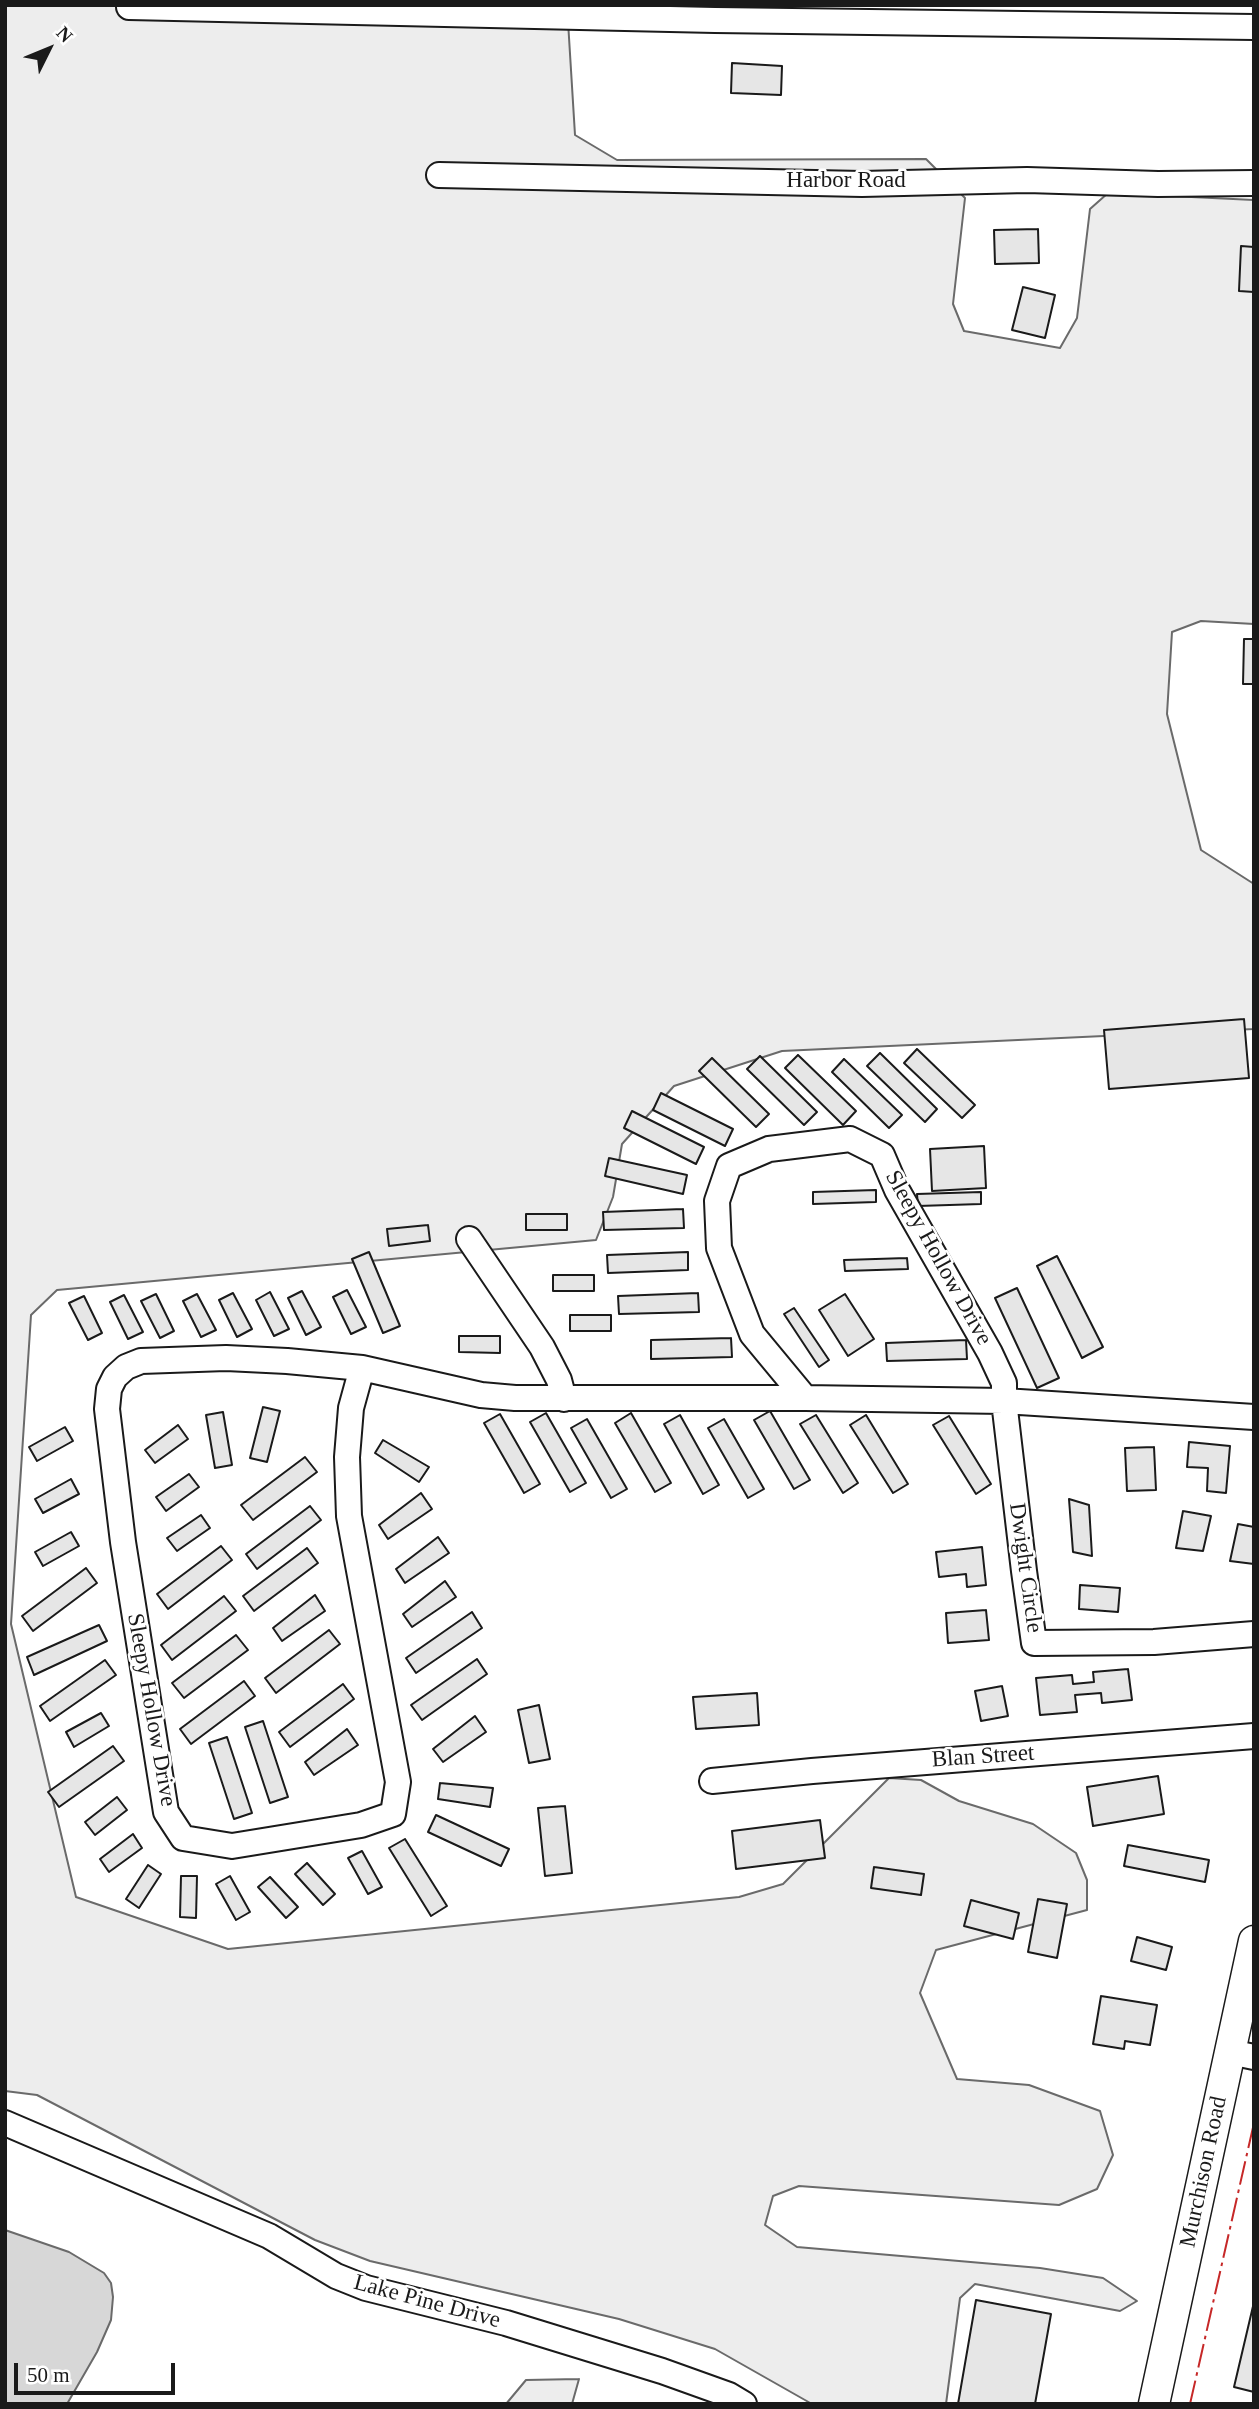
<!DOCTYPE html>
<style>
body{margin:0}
#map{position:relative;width:1259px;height:2409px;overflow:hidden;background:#fff;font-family:"Times New Roman",serif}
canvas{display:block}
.frame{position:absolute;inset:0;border:7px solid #1a1a1a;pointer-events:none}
.north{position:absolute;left:14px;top:14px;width:70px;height:70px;-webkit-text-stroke:5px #fff;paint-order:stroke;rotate:47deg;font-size:19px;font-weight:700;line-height:28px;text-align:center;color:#1a1a1a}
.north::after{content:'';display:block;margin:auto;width:24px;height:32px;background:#1a1a1a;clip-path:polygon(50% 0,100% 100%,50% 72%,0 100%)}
.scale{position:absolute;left:14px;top:2363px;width:161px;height:32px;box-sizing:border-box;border:4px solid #1a1a1a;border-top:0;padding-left:9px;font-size:21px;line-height:24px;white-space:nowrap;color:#1a1a1a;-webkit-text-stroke:5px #fff;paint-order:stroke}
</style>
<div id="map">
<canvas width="1259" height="2409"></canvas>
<div class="frame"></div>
<div class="north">N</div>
<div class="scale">50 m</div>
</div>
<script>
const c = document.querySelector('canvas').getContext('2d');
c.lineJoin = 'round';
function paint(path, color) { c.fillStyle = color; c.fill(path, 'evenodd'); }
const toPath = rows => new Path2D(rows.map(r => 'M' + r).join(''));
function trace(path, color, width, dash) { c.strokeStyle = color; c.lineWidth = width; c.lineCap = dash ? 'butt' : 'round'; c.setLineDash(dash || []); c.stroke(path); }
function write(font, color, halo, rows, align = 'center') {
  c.font = font + ' "Times New Roman",serif'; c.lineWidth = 5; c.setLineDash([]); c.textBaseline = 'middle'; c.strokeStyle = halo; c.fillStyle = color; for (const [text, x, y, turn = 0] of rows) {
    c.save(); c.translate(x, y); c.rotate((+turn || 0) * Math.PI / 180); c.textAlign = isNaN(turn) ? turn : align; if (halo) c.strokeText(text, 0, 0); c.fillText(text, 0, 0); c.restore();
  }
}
const green = toPath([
 [5,5,567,5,575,135,617,160,926,159,965,198,953,304,964,331,1060,348,1077,318,1090,209,1108,193,1254,200,1254,624,1201,621,1172,632,1167,714,1201,850,1254,884,1254,1029,782,1051,674,1086,622,1144,613,1197,596,1240,57,1290,31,1315,11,1624,76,1897,228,1949,739,1897,783,1884,889,1778,921,1780,959,1801,1033,1824,1076,1853,1087,1880,1087,1910,936,1950,920,1993,957,2079,1029,2085,1100,2111,1113,2155,1097,2189,1059,2205,799,2186,773,2196,765,2225,797,2247,1040,2268,1103,2278,1137,2301,1120,2311,975,2284,960,2298,946,2404,812,2404,715,2349,619,2319,370,2261,315,2240,37,2095,5,2091,5,5],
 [579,2379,572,2404,506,2404,526,2380,579,2379]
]);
paint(green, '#ededed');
trace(green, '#6a6a6a', 2);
const water = toPath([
 [5,2230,69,2252,104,2273,111,2283,113,2297,111,2320,97,2352,67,2404,5,2404,5,2230]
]);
paint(water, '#d7d7d7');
trace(water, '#6a6a6a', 2);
const building = toPath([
 [732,63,782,66,781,95,731,93,732,63],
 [1038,229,1039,263,995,264,994,230,1038,229],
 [1241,246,1254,247,1254,292,1239,291,1241,246],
 [1023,287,1055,295,1045,338,1012,330,1023,287],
 [1244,639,1254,639,1254,684,1243,684,1244,639],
 [1244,1019,1249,1078,1109,1089,1104,1030,1244,1019],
 [917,1049,975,1105,962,1118,904,1063,917,1049],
 [880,1053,937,1109,925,1122,867,1066,880,1053],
 [798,1055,856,1111,843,1125,785,1068,798,1055],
 [760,1056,817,1112,804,1125,747,1069,760,1056],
 [712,1058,769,1114,756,1127,699,1071,712,1058],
 [844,1059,902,1115,889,1128,832,1072,844,1059],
 [661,1093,733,1129,725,1146,653,1110,661,1093],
 [632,1111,704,1147,696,1164,624,1128,632,1111],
 [984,1146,986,1188,932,1191,930,1149,984,1146],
 [609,1158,687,1175,683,1194,605,1176,609,1158],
 [876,1190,876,1202,813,1204,813,1192,876,1190],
 [981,1192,981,1204,918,1206,917,1194,981,1192],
 [683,1209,684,1228,604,1230,603,1212,683,1209],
 [526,1214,567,1214,567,1230,526,1230,526,1214],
 [428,1225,430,1241,389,1246,387,1229,428,1225],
 [369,1252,400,1326,383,1333,352,1259,369,1252],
 [688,1252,688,1270,608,1273,607,1255,688,1252],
 [1057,1256,1103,1347,1082,1358,1037,1266,1057,1256],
 [907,1258,908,1269,845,1271,844,1260,907,1258],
 [553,1275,594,1275,594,1291,553,1291,553,1275],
 [1017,1288,1059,1378,1037,1388,995,1298,1017,1288],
 [347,1290,366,1327,351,1334,333,1297,347,1290],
 [302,1291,321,1327,306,1335,288,1298,302,1291],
 [270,1292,289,1329,274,1336,256,1300,270,1292],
 [233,1293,252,1329,237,1337,219,1300,233,1293],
 [698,1293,699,1312,619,1314,618,1296,698,1293],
 [156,1294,174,1331,160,1338,141,1301,156,1294],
 [197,1294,216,1330,201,1337,183,1301,197,1294],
 [845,1294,874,1339,848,1356,819,1310,845,1294],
 [124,1295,143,1332,128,1339,110,1302,124,1295],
 [84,1296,102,1333,88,1340,69,1303,84,1296],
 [794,1308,829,1360,819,1367,784,1314,794,1308],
 [570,1315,611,1315,611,1331,570,1331,570,1315],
 [459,1336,500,1336,500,1353,459,1352,459,1336],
 [731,1338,732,1357,651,1359,651,1340,731,1338],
 [966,1340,967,1359,887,1361,886,1343,966,1340],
 [263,1407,280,1411,267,1462,250,1458,263,1407],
 [770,1411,810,1480,794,1489,754,1420,770,1411],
 [223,1412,232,1465,215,1468,206,1415,223,1412],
 [546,1413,586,1483,570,1492,530,1422,546,1413],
 [631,1413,671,1483,655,1492,615,1423,631,1413],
 [500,1414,540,1484,524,1493,484,1423,500,1414],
 [680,1415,719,1485,703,1494,664,1424,680,1415],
 [816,1415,858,1483,843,1493,800,1424,816,1415],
 [866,1415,908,1484,893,1493,850,1425,866,1415],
 [949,1416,991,1484,976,1494,933,1425,949,1416],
 [587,1419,627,1489,611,1498,571,1428,587,1419],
 [724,1419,764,1489,748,1498,708,1428,724,1419],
 [178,1425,188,1439,155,1463,145,1450,178,1425],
 [65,1427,73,1441,37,1461,29,1447,65,1427],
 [383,1440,429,1467,419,1482,375,1453,383,1440],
 [1189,1442,1230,1446,1226,1493,1207,1491,1208,1468,1187,1467,1189,1442],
 [1154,1447,1156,1490,1127,1491,1125,1448,1154,1447],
 [305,1457,317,1472,253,1520,241,1505,305,1457],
 [189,1474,199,1487,166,1511,156,1497,189,1474],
 [71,1479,79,1494,43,1513,35,1499,71,1479],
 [421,1493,432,1509,388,1539,379,1525,421,1493],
 [1069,1499,1089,1505,1092,1556,1073,1552,1069,1499],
 [310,1506,321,1520,257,1569,246,1554,310,1506],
 [1183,1511,1211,1516,1203,1551,1176,1548,1183,1511],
 [201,1515,210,1528,177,1551,167,1538,201,1515],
 [1238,1524,1254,1527,1254,1564,1230,1561,1238,1524],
 [71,1532,79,1546,43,1566,35,1552,71,1532],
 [438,1537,449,1553,405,1583,396,1569,438,1537],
 [221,1546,232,1560,168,1609,157,1594,221,1546],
 [982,1547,986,1585,967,1587,966,1574,939,1577,936,1552,982,1547],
 [307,1548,318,1563,254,1611,243,1596,307,1548],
 [86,1568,97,1583,33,1631,22,1616,86,1568],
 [445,1581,456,1597,412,1627,403,1614,445,1581],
 [1080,1585,1120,1588,1118,1612,1079,1609,1080,1585],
 [315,1595,325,1611,282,1641,273,1628,315,1595],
 [224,1596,236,1611,172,1660,161,1645,224,1596],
 [986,1610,989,1640,948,1643,946,1613,986,1610],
 [472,1612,482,1628,416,1673,406,1658,472,1612],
 [99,1625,107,1641,34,1675,27,1657,99,1625],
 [329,1630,340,1644,276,1693,265,1678,329,1630],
 [236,1635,248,1650,184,1698,172,1683,236,1635],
 [477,1659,487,1674,422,1720,411,1705,477,1659],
 [105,1660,116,1675,50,1721,40,1706,105,1660],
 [1128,1669,1132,1700,1102,1703,1101,1693,1075,1695,1077,1712,1040,1715,1036,1678,1072,1675,1073,1684,1094,1682,1093,1672,1128,1669],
 [244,1681,255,1696,191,1744,180,1729,244,1681],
 [343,1684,354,1699,290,1747,279,1732,343,1684],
 [1002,1686,1008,1716,981,1721,975,1691,1002,1686],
 [757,1693,759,1725,696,1729,693,1697,757,1693],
 [539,1705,550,1759,529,1763,518,1710,539,1705],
 [101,1713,109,1726,74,1747,66,1732,101,1713],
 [475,1716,486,1732,443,1762,433,1749,475,1716],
 [263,1721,288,1797,270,1803,245,1727,263,1721],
 [347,1729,358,1745,314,1775,305,1762,347,1729],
 [227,1737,252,1813,234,1819,209,1743,227,1737],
 [113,1746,124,1761,59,1807,48,1792,113,1746],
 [1158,1776,1164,1814,1093,1826,1087,1787,1158,1776],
 [440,1783,493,1788,490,1807,438,1799,440,1783],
 [117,1797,127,1810,95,1835,85,1822,117,1797],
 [565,1806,572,1873,545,1876,538,1808,565,1806],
 [436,1815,509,1849,501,1866,428,1832,436,1815],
 [820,1820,825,1858,736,1869,732,1831,820,1820],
 [133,1834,142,1848,109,1872,100,1859,133,1834],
 [405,1839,447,1906,431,1916,389,1848,405,1839],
 [1128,1845,1209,1860,1205,1882,1124,1866,1128,1845],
 [362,1851,382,1887,368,1894,348,1858,362,1851],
 [307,1863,335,1894,323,1905,295,1874,307,1863],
 [148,1865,161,1874,139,1908,126,1899,148,1865],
 [874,1867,924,1874,921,1895,871,1888,874,1867],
 [181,1876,197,1876,196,1918,180,1917,181,1876],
 [230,1876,250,1912,236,1920,216,1884,230,1876],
 [270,1877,298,1907,286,1918,258,1887,270,1877],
 [1038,1899,1067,1904,1057,1958,1028,1952,1038,1899],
 [971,1900,1019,1913,1013,1939,964,1926,971,1900],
 [1137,1937,1172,1947,1166,1970,1131,1961,1137,1937],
 [1101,1996,1157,2005,1150,2045,1125,2041,1124,2049,1093,2044,1101,1996],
 [976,2300,1051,2314,1035,2404,958,2404,976,2300],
 [1254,2302,1254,2392,1234,2387,1254,2302]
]);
paint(building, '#e6e6e6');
trace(building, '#1a1a1a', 2);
const minor = toPath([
 [129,7,715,20,1254,27],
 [439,175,862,184,1027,180,1158,184,1254,183],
 [469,1239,542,1347,559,1380,564,1399],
 [362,1368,351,1408,347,1457,349,1516,398,1782,393,1814,361,1825,232,1846,183,1838,166,1812,123,1542,107,1409,109,1389,115,1377,126,1367,141,1361,226,1358,287,1361,362,1368,481,1395,515,1398,805,1398,1004,1401,1254,1417],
 [805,1398,752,1334,719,1248,717,1201,729,1166,769,1149,850,1139,882,1155,897,1190,990,1353,1004,1383,1004,1401,1024,1571,1034,1643,1154,1642,1254,1634],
 [712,1781,812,1771,1254,1736],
 [1230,2052,1254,2057],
 [5,2123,269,2236,336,2276,366,2288,506,2323,662,2371,729,2395,744,2404]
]);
const major = toPath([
 [1154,2404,1254,1941]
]);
trace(minor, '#1a1a1a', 28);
trace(major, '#1a1a1a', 33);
trace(minor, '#fff', 24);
trace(major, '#fff', 30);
trace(toPath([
 [1190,2404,1254,2123]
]), '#c62828', 2, [24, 5, 3.5, 5]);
write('23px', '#1a1a1a', '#fff', [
 ["Harbor Road",846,181],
 ["Sleepy Hollow Drive",938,1258,61],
 ["Dwight Circle",1025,1568,82],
 ["Sleepy Hollow Drive",151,1710,80],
 ["Blan Street",983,1757,-4],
 ["Murchison Road",1204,2172,-78],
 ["Lake Pine Drive",427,2302,15]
]);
</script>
